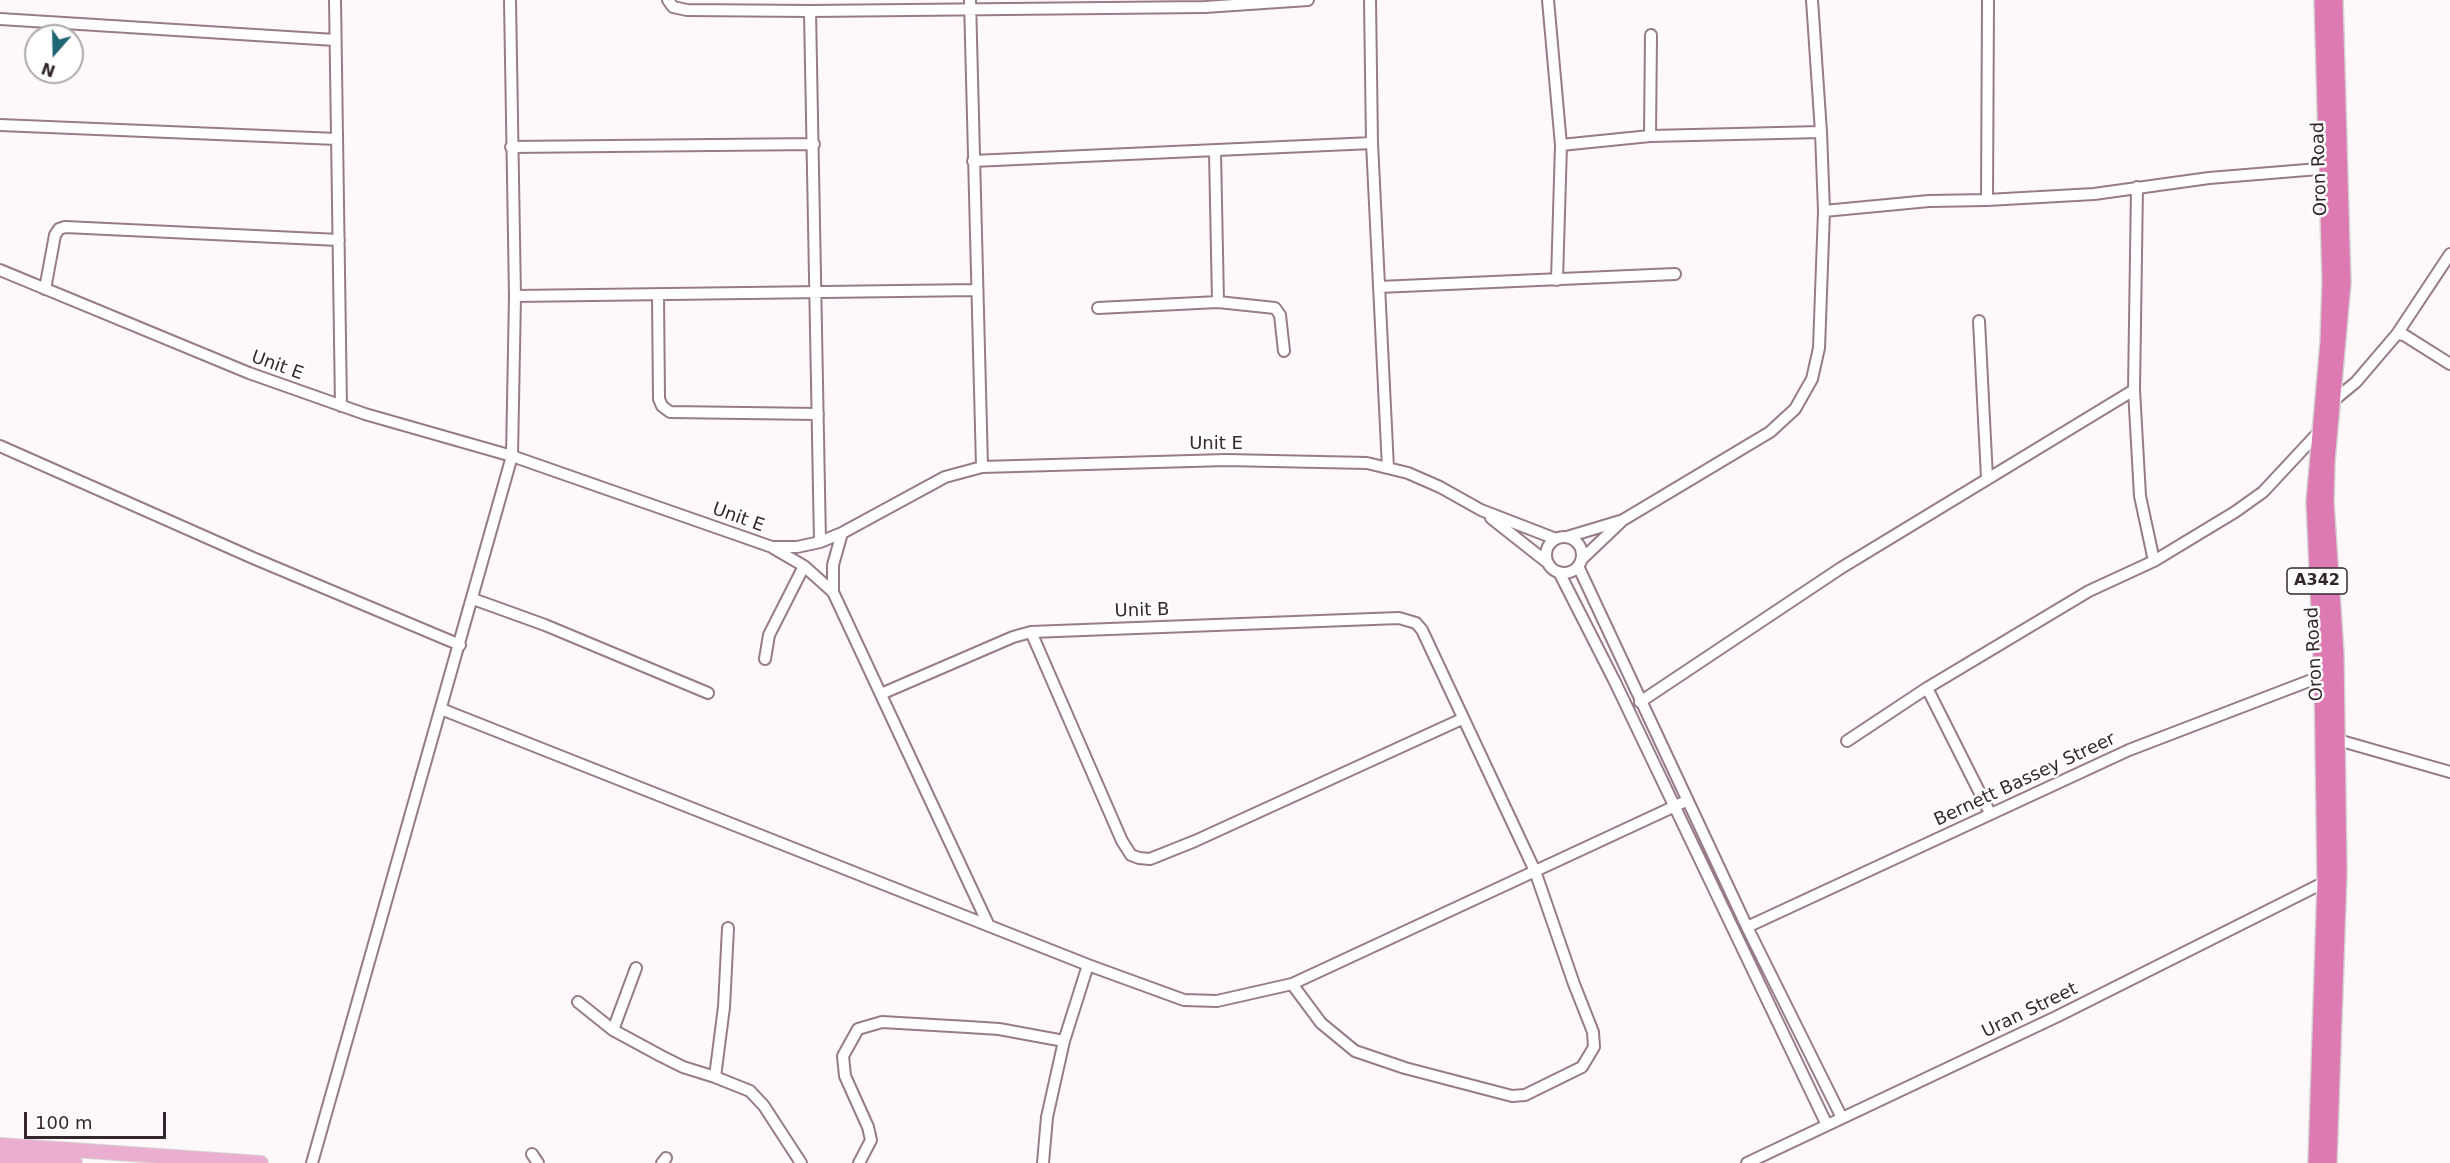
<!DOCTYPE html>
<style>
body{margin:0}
#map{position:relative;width:2450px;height:1163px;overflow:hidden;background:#fff8fb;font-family:"DejaVu Sans",sans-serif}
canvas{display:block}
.north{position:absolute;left:24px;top:24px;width:60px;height:60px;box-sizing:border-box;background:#fff;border:2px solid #ada9ab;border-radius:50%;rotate:200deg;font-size:16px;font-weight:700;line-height:24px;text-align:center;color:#33272d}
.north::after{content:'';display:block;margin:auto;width:21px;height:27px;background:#1f6675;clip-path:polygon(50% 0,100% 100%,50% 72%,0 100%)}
.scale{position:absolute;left:24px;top:1112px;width:142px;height:27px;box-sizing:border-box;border:3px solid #33272d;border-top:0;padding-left:8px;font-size:18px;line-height:21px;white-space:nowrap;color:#33272d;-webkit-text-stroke:4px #fff;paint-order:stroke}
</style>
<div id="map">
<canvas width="2450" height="1163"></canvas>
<div class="north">N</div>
<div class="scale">100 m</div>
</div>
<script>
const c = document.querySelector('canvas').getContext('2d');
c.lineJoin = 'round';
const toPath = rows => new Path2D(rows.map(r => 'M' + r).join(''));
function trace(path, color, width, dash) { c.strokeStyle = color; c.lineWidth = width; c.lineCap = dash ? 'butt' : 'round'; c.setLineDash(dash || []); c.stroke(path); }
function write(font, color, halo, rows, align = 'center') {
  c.font = font + ' "DejaVu Sans",sans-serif'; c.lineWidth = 5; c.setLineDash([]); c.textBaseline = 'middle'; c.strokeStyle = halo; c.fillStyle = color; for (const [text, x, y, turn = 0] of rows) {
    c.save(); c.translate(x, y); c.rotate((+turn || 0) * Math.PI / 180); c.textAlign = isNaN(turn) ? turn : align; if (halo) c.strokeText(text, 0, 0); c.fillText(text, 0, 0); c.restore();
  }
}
const minor = toPath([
 [335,0,341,406],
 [668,0,673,7,687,10,810,11,1205,7,1308,0],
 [970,0,982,467],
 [1370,0,1372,143,1388,468],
 [1548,0,1561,145,1557,280],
 [1988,0,1987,200,2094,194,2209,178,2331,168],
 [810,11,820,542],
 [0,19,335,40],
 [0,125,337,139],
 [1650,136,1651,35],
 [1561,145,1650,136,1821,132],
 [511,147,814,144],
 [1215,152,1218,302],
 [973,161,1372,143],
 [1824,211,1929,201,1987,200],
 [0,270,249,373,365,414,512,456,772,547,797,547,820,542,842,533,945,477,982,467,1226,460,1367,463,1408,473,1440,487,1481,510,1556,539],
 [1379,287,1675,274],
 [45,289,55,235,59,229,65,227,339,240],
 [658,294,659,399,662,406,670,412,818,414],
 [515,296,977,290],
 [1098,308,1218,302,1275,308,1280,315,1284,351],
 [1979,321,1987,478],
 [2397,334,2450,254],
 [2134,390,2140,496,2154,561],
 [2333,401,2356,382,2397,334,2404,335,2450,364],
 [0,446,253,558,460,645],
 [1491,518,1548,563],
 [1567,537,1620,521],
 '1546 555a18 18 0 1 1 36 0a18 18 0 1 1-36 0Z',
 [773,548,804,566,833,592,989,926],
 [1581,560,1623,520,1770,432,1795,409,1812,379,1819,348,1824,211,1821,132,1812,0],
 [1578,566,1747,927,1842,1118],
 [1559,572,1615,682,1827,1125],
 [833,592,833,565,842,533],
 [473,599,545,625,708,693],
 [1031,632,1122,841,1131,855,1139,858,1150,859,1195,841,1462,719],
 [765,659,769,635,804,566],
 [1927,688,1990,813],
 [881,694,1013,637,1031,632,1399,618,1416,623,1422,630,1535,871,1574,984,1593,1032,1594,1047,1582,1067,1525,1095,1512,1096,1405,1068,1355,1051,1321,1023,1292,984],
 [1640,702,1841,568,2134,390,2137,187],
 [441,709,1088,965,1184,1000,1217,1001,1292,984,1686,801],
 [2338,740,2450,772],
 [1847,741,1927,688,2089,591,2154,561,2235,512,2263,492,2318,433],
 [1747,927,2129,750,2322,676],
 [578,1002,613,1030,661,1056,683,1067,715,1077,750,1091,764,1106,801,1163],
 [613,1030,636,968],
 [715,1077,724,1007,728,928],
 [532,1154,538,1163],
 [312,1163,512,456,515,296,510,0],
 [662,1163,666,1158],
 [859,1163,871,1140,868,1127,845,1076,843,1056,858,1029,882,1022,968,1027,999,1029,1064,1041],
 [1043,1163,1047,1117,1064,1041,1088,965],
 [1747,1163,2058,1016,2329,880]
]);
const major = toPath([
 [0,1145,261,1163],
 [0,1158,75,1163]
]);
const highway = toPath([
 [2316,1163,2325,882,2322,676,2314,502,2328,342,2330,281,2322,0],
 [2329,1163,2339,873,2336,654,2326,502,2327,461,2343,283,2335,0]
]);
trace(minor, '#987b8a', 14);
trace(major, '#d6d4d5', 16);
trace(highway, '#d6d4d5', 18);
trace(minor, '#fff', 10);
trace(major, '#eaafd0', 14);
trace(highway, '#dc7ab1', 15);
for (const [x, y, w] of [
 [2317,581,60]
]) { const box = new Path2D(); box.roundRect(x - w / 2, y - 13, w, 26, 4.5); c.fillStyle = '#fff'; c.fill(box); trace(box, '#33272d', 1.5); }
write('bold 16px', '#33272d', null, [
 ["A342",2317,581]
]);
write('18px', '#33272d', '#fff', [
 ["Oron Road",2320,169,-92],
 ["Unit E",277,366,20],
 ["Unit E",1216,444],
 ["Unit E",738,518,20],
 ["Unit B",1142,611,-2],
 ["Oron Road",2315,654,-93],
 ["Bernett Bassey Streer",2025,780,-25],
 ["Uran Street",2030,1011,-26]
]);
</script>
